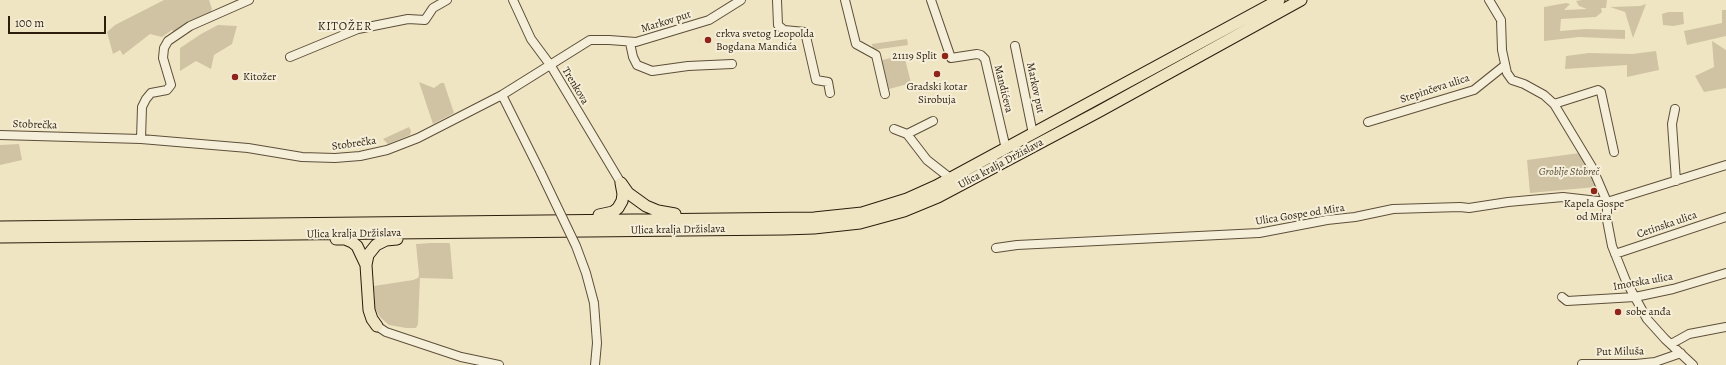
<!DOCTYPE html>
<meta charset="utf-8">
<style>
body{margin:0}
#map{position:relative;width:1726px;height:365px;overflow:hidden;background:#f0e5c3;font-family:Alegreya,serif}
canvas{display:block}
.scale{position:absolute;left:8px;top:16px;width:98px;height:18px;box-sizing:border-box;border:2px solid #2c1d0d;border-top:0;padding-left:5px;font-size:12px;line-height:14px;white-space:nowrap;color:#2c1d0d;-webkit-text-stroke:3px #f5eed8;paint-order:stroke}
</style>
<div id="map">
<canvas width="1726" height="365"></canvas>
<div class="scale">100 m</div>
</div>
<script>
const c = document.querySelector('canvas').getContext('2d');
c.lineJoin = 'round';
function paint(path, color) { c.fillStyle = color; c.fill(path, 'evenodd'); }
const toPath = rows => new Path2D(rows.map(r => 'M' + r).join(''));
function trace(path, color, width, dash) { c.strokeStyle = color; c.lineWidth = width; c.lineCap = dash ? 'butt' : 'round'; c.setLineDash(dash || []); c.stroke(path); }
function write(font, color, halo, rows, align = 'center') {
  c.font = font + ' Alegreya,serif'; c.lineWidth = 4; c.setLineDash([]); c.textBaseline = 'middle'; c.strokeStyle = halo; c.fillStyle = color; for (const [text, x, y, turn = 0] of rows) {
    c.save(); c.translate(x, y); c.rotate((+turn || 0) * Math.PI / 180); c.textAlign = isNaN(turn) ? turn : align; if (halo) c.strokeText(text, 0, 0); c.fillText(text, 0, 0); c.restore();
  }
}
paint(toPath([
 [164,0,209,0,212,9,210,14,176,35,172,30,162,37,150,34,123,55,120,50,113,54,107,32,115,25],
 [1582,0,1607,0,1606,8,1601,8,1602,12,1596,17,1561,19,1560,31,1585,29,1625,30,1625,39,1579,37,1544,41,1544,7,1566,3,1570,4,1564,10,1587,9,1579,6,1576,1],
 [1646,4,1633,38,1625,12,1610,7,1640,6],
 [1722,10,1726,10,1726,36,1687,45,1684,31,1722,23],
 [1668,12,1683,12,1684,24,1673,26,1663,25,1662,14],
 [218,25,237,26,232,44,214,55,211,69,196,61,180,71,180,48,201,34],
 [907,39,908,45,873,50,872,44],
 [1712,41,1726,50,1726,88,1704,92,1695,76,1714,67],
 [1656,51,1659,70,1627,77,1627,65,1565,69,1566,56,1589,53,1632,54],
 [904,55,911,83,889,89,882,60],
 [419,82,434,88,441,83,444,83,454,113,433,124],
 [409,127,411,131,410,135,388,144,383,139],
 [19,144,22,160,0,165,0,145],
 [1580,153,1596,187,1530,193,1527,160],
 [431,243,449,243,450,244,453,279,420,278,418,324,416,328,406,328,389,325,380,317,375,308,374,286,413,280,418,278,419,275,416,244]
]), '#cfc3a4');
const minor = toPath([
 [513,0,531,39,551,66,621,183],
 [777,0,778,25,784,30,805,32,816,80,828,82,830,93],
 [845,0,856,44,876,55,885,94],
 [931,0,951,58,977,54,981,55,985,59,1006,149],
 [1489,0,1501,20,1502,50,1507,73,1512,80,1524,84,1544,95,1554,104,1592,167,1607,202,1607,220,1612,246,1626,281,1647,319,1665,339,1693,365],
 [630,43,633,57,637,65,652,71,688,66,732,64],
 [1015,46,1033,134],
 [290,57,358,29,408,19,425,20,433,8,447,0],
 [502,95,541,173],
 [1554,104,1598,90,1601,92,1614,152],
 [1675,109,1672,124,1676,181],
 [1368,122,1474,90,1504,66],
 [894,129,907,134,933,121],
 [907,134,927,160,950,178],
 [0,135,141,139,248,148,302,157,335,158,360,156,387,150,418,138,502,95,590,40,609,40,636,42,709,20,741,0],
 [141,139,142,107,146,99,151,93,167,90,171,85,163,58,164,48,168,41,190,26,249,0],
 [996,248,1017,245,1259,233,1327,220,1355,217,1393,209,1460,207,1469,208,1508,202,1563,197,1607,202,1726,165],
 [1615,254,1726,217],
 [1562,297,1567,301,1635,297,1673,289,1726,273],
 [594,303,597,343,595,365],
 [377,326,386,332,461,357,499,365],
 [1671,344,1689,334,1726,327],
 [1582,364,1636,364,1655,362,1681,353]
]);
const highway = toPath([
 [621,183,628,193,646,206,658,211,675,214],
 [599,215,613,212,618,208,622,201,623,194,621,183],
 [0,227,814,218,862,213,907,199,936,186,1279,0],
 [0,237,784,229,814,228,860,223,904,211,938,197,1098,112,1301,0],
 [336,239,345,239,352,242,357,246,366,265],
 [377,326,372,319,369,310,366,265,368,255,376,245,386,240,397,239]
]);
trace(minor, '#5d4f3a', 10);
trace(highway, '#2c1d0d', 13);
trace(minor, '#f5eed8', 8);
trace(highway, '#f0e5c3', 11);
const minorBridge = toPath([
 [541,173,576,246,586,273,594,303]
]);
trace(minorBridge, '#5d4f3a', 10, []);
trace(minorBridge, '#f5eed8', 8);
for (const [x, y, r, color] of [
 [708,40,4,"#8f2418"],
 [945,56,4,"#8f2418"],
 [937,74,4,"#8f2418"],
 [235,77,4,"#8f2418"],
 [1594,191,4,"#8f2418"],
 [1618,312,4,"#8f2418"]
]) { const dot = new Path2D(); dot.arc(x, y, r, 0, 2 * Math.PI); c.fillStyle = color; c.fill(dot); trace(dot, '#f5eed8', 1.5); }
write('11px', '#2c1d0d', '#f5eed8', [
 ["Markov put",666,22,-17],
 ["Trenkova",575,86,59],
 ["Markov put",1035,88,78],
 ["Mandićeva",1003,89,76],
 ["Stepinčeva ulica",1435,89,-18],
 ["Stobrečka",35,125,2],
 ["Stobrečka",354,144,-8],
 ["Ulica kralja Držislava",1001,164,-28],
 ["Ulica Gospe od Mira",1300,215,-9],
 ["Cetinska ulica",1667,225,-19],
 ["Ulica kralja Držislava",678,230,-1],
 ["Ulica kralja Držislava",354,234,-1],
 ["Imotska ulica",1643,282,-10],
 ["Put Miluša",1620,352,-1]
]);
write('11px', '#2c1d0d', '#f5eed8', [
 ["crkva svetog Leopolda",716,34],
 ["Bogdana Mandića",716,47],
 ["21119 Split",937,56,"right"],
 ["Kitožer",243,77],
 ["Gradski kotar",937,87,"center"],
 ["Sirobuja",937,100,"center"],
 ["Kapela Gospe",1594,204,"center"],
 ["od Mira",1594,217,"center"],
 ["sobe anđa",1626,312]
], 'left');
write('italic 11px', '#5d4f3a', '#f5eed8', [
 ["Groblje Stobreč",1569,172]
]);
c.letterSpacing = '1px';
write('12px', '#2c1d0d', '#f5eed8', [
 ["KITOŽER",345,27]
]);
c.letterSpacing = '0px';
</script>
